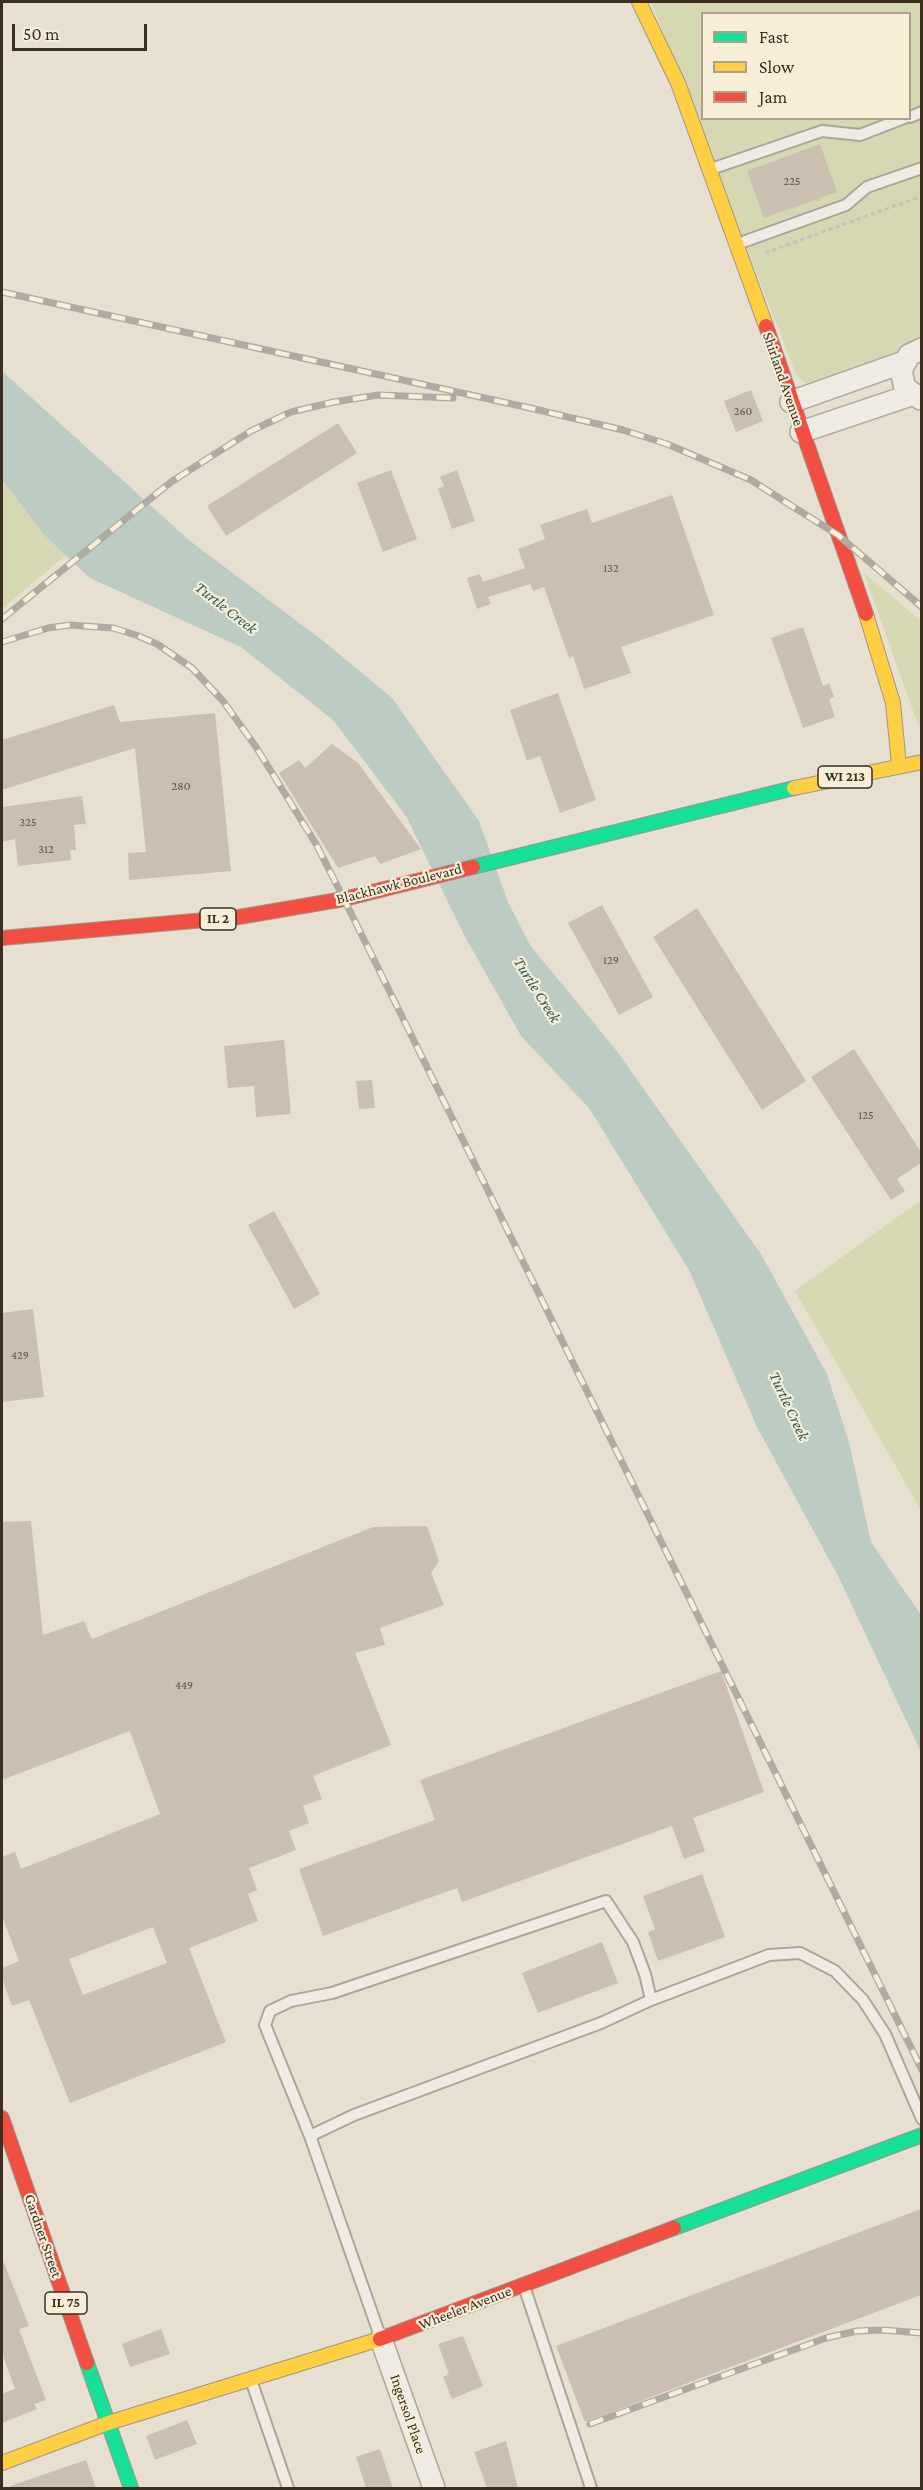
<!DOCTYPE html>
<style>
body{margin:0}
#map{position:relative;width:923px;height:2490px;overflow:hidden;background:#e7e0d1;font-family:"Crimson Pro",serif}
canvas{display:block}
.frame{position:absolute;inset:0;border:3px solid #3d2e20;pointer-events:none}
.legend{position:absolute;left:701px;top:12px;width:210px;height:108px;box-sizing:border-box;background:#f7eed8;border:2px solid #ada18e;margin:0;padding:8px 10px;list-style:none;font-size:18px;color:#3d2e20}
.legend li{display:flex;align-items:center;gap:12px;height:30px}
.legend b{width:30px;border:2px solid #ada18e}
.scale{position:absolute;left:12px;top:24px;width:135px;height:27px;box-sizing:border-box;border:3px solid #3d2e20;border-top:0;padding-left:8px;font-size:18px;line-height:21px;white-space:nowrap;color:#3d2e20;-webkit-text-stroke:4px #f7eed8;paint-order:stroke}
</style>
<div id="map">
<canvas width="923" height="2490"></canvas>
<div class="frame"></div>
<ul class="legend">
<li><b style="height:8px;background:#16e098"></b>Fast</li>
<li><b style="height:8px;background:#ffcf43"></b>Slow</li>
<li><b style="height:8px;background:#f24e42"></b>Jam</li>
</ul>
<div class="scale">50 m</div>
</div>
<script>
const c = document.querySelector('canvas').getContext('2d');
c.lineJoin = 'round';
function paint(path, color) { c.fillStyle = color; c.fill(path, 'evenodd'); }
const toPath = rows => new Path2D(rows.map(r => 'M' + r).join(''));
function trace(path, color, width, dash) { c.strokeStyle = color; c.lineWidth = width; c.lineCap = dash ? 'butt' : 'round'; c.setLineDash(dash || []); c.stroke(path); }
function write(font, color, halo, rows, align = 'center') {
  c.font = font + ' "Crimson Pro",serif'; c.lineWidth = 4.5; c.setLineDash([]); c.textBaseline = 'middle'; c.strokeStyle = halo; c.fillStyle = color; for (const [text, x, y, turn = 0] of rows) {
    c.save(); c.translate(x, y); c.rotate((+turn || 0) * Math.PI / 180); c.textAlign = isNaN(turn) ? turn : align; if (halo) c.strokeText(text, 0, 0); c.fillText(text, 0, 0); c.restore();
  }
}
paint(toPath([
 [651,2,921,2,921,337,905,344,892,357,809,385,797,377],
 [702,14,910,14,910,118,702,118],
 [2,480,46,537,66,555,2,609],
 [864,573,921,621,921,727,917,722],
 [921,1200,921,1510,795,1291]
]), '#d6d7b3');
paint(toPath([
 [2,371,190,541,322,640,392,698,479,821,508,902,530,945,616,1050,761,1254,827,1374,849,1442,871,1542,921,1615,921,1752,838,1576,757,1427,689,1270,589,1108,521,1036,463,933,406,816,333,720,241,647,90,578,46,537,2,480]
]), '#bcccc2');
paint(toPath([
 [820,144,837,192,764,218,747,171],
 [751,390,763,421,736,432,724,401],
 [338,423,357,453,226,536,207,506],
 [391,470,417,539,383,552,357,483],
 [457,470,475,521,452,529,438,489,444,486,440,477],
 [672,495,714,615,621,647,631,673,584,689,573,656,569,658,544,587,533,591,530,584,488,597,491,604,477,609,467,578,480,574,483,582,525,568,518,549,545,539,540,525,587,509,592,523],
 [803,627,823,686,829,683,834,697,829,699,835,717,803,728,771,638],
 [558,693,596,800,560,813,540,756,527,761,510,710],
 [114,705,120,722,215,713,231,871,129,880,128,853,146,852,135,748,2,790,2,740],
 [332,744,358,763,421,849,380,864,375,856,338,868,279,773,299,760,305,768],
 [82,796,86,824,74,825,76,850,70,850,71,860,18,866,15,839,2,842,2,807],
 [602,905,653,997,619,1015,568,923],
 [697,908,806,1081,762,1110,653,937],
 [284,1040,291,1114,256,1117,254,1086,228,1088,224,1046],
 [854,1049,921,1152,921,1163,897,1179,905,1191,891,1200,811,1077],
 [372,1080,375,1108,359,1109,356,1081],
 [274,1211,320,1294,294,1309,248,1225],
 [33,1309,44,1397,2,1402,2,1313],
 [31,1521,43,1635,84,1621,92,1639,373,1527,427,1526,439,1561,431,1573,444,1605,380,1628,385,1645,355,1653,391,1745,313,1776,322,1799,303,1806,309,1823,289,1831,296,1850,249,1868,257,1890,248,1894,258,1921,189,1948,226,2042,70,2103,29,2000,12,2006,2,1978,2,1968,19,1961,2,1916,2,1857,15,1852,21,1869,160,1814,130,1731,2,1780,2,1522],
 [153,1927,167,1963,83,1995,69,1959],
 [721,1671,764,1792,693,1818,705,1851,684,1859,672,1826,462,1902,457,1888,323,1936,299,1869,435,1820,420,1780],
 [702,1874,725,1937,658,1961,648,1932,655,1929,643,1896],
 [602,1942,618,1983,538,2013,522,1973],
 [921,2209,921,2295,585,2422,556,2346],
 [2,2258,29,2326,19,2329,46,2400,34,2404,37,2409,2,2423,2,2394,15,2389,2,2353],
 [161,2329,170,2354,130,2367,122,2344],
 [463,2336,483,2386,452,2399,443,2377,449,2374,438,2344],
 [187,2420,197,2444,155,2460,146,2436],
 [506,2441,518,2488,487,2488,474,2452],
 [380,2449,393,2488,366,2488,356,2457],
 [86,2460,96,2488,10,2488,10,2486]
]), '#cbbfb2');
const lane = toPath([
 [910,117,922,112],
 [714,168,822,131,860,135,904,118],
 [740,243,846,205,867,187,922,168],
 [651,2000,769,1955,800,1953,835,1971,863,2000,885,2034,922,2119],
 [310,2136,354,2115,601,2023,651,2000,645,1974,633,1942,606,1901,332,1993,291,2001,270,2011,265,2025,310,2136,380,2336],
 [524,2286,591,2488],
 [251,2380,288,2488]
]);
const street = toPath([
 [921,399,905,388,901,371,909,355,922,349],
 [791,402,904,362],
 [801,432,911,395],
 [381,2339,434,2488]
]);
const fast = toPath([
 [473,867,794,788],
 [674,2228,922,2135],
 [87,2363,131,2488]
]);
const slow = toPath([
 [639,2,678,83,766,326],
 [866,614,893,703,899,765],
 [794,788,922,762],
 [2,2463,108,2423,380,2339]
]);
const jam = toPath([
 [766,326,866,614],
 [2,938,239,917,344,899,473,867],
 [2,2118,87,2363],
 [380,2339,674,2228]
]);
trace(lane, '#ada599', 14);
trace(street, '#ada599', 24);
trace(fast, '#9c958a', 16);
trace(slow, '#9c958a', 16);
trace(jam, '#9c958a', 16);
trace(toPath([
 [803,154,819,201],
 [765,253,922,196]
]), '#c8c2b9', 3, [4.5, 3]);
trace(lane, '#efebe3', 10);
trace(street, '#efebe3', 21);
trace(fast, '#16e098', 14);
trace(slow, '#ffcf43', 14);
trace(jam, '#f24e42', 14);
const rail = toPath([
 [2,292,530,408,623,430,667,444,751,480,795,508,838,535,922,607],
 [2,619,171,482,251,431,291,412,334,402,378,395,453,398],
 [2,642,48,628,70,625,113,628,136,635,157,644,192,668,223,701,256,747,316,844,344,899,922,2070],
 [590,2424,826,2338,857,2331,882,2330,922,2333]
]);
trace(rail, '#afaaa2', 7);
trace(rail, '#f7eed8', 4.5, [14]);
write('12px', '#605244', null, [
 ["225",792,181],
 ["260",743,411],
 ["132",611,568],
 ["280",181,786],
 ["325",28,822],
 ["312",46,849],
 ["129",611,960],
 ["125",866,1115],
 ["429",20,1355],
 ["449",184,1685]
]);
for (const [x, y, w] of [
 [845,777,54],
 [218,919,36],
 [66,2303,42]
]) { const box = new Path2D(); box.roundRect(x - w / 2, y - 11, w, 22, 4.5); c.fillStyle = '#f7eed8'; c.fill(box); trace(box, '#3d2e20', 1.5); }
write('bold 14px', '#3d2e20', null, [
 ["WI 213",845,777],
 ["IL 2",218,919],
 ["IL 75",66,2303]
]);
write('15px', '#3d2e20', '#f7eed8', [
 ["Shirland Avenue",783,379,71],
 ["Blackhawk Boulevard",399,884,-14],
 ["Gardner Street",43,2236,71],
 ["Wheeler Avenue",465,2308,-21],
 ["Ingersol Place",408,2414,71]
]);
write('italic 16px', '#2f5d5a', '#f7eed8', [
 ["Turtle Creek",226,608,38],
 ["Turtle Creek",537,990,58],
 ["Turtle Creek",789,1406,65]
]);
</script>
